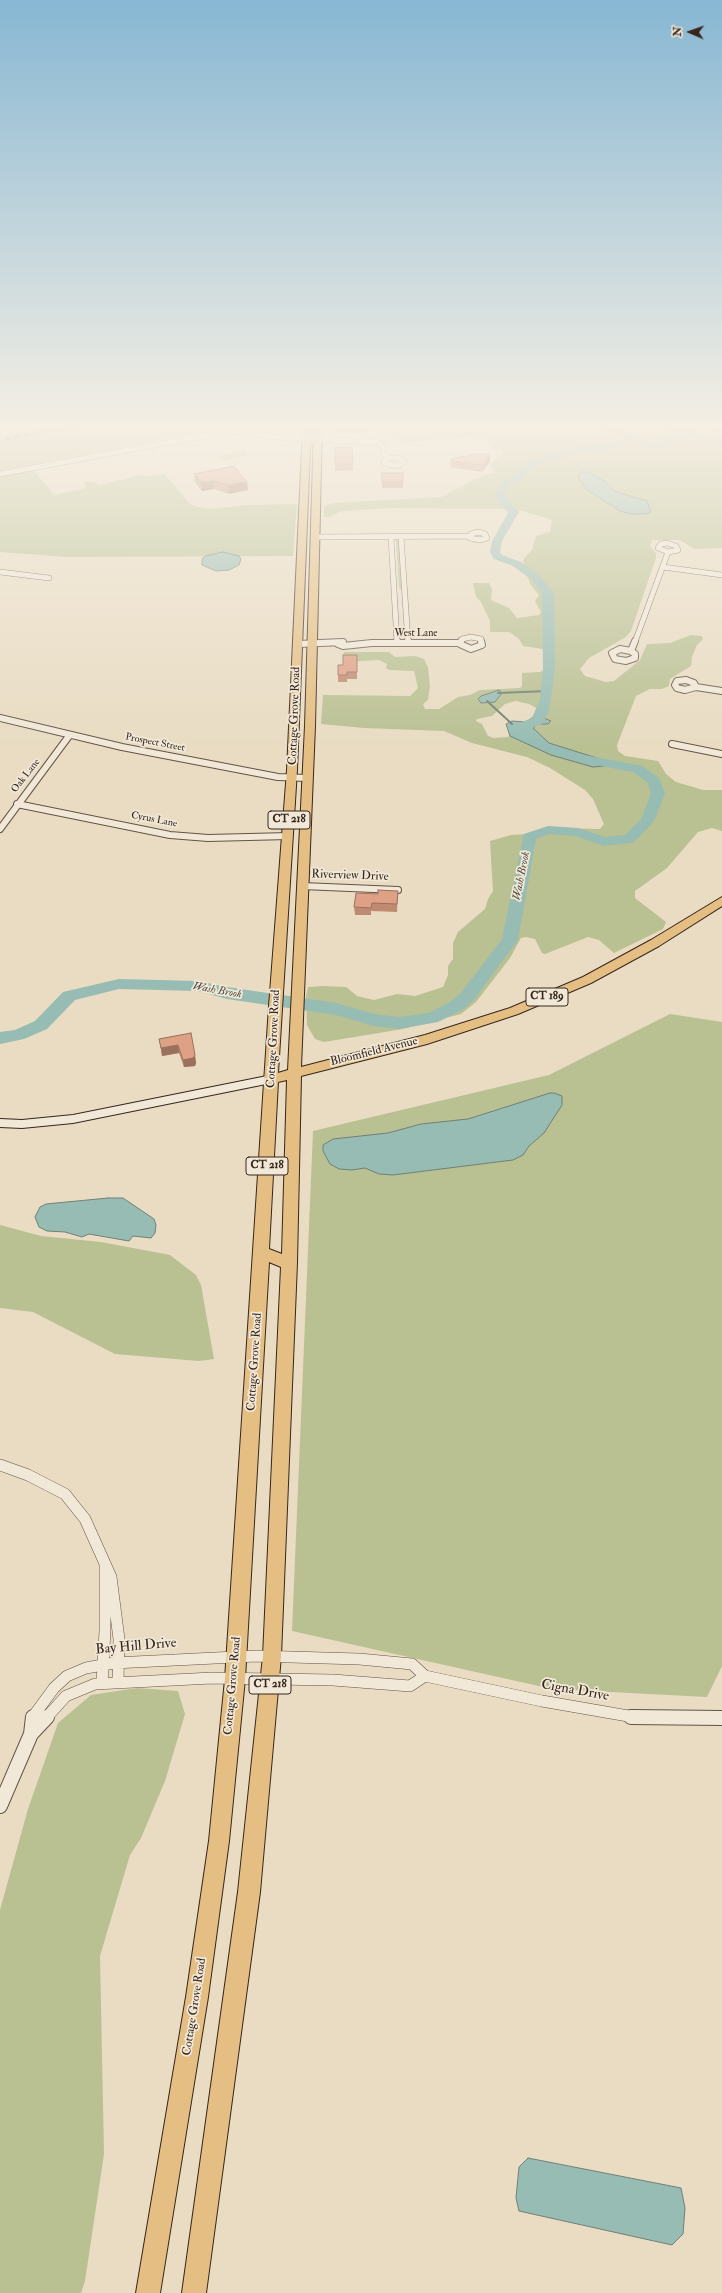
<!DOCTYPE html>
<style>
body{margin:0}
#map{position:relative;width:722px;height:2293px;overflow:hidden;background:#e9dcc3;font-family:"IM FELL Double Pica",serif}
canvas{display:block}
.north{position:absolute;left:670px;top:12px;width:40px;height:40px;-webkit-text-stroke:3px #f1e8d8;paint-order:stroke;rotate:272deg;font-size:11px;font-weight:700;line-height:16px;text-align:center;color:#36261c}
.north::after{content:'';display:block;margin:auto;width:14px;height:18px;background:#36261c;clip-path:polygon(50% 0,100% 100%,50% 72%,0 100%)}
</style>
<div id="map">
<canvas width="722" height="2293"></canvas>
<div class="north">N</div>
</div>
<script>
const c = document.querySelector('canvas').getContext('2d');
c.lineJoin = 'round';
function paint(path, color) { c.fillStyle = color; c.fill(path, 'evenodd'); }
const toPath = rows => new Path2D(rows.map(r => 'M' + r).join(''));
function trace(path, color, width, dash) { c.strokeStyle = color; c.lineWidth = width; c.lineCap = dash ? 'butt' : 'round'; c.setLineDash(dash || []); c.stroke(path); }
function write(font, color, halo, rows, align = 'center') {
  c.font = font + ' "IM FELL Double Pica",serif'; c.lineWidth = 3.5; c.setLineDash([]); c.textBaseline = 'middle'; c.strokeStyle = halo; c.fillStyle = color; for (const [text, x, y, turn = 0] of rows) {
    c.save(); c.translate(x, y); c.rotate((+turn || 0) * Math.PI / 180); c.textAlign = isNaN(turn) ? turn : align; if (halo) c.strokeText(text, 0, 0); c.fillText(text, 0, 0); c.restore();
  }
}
paint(toPath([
 [56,426,242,426,196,433,0,471,0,437],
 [392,426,722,426,722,548,695,549,679,540,652,540,650,546,656,553,656,558,631,631,626,637,589,658,580,669,585,676,606,682,614,681,640,660,647,644,670,643,691,635,702,636,703,639,697,645,692,657,691,666,670,679,669,686,662,689,650,689,636,696,617,745,618,751,625,756,658,761,666,774,676,782,703,790,722,790,722,831,712,828,698,832,667,868,635,891,635,898,666,922,663,929,614,953,599,940,588,937,545,954,542,953,535,939,526,937,521,938,510,958,476,1002,461,1014,403,1029,324,1042,315,1039,307,1025,306,996,308,987,323,986,346,987,357,996,374,1000,397,994,415,996,443,987,448,975,448,966,453,959,453,943,458,932,485,909,488,899,493,891,490,841,511,835,543,833,557,828,600,829,604,824,593,799,585,790,550,768,527,757,472,743,444,731,364,728,321,724,323,695,410,696,418,688,414,671,389,670,386,668,387,664,379,660,343,662,344,652,389,652,395,657,415,656,424,659,428,667,430,686,428,700,423,704,425,709,439,709,458,697,470,695,480,690,520,688,522,686,522,673,540,672,545,669,543,649,523,646,519,639,509,632,490,632,490,621,481,602,476,597,473,583,489,583,492,589,491,600,509,608,517,618,539,615,541,612,535,601,539,595,530,584,523,562,525,557,532,550,536,536,550,532,552,520,523,511,506,509,391,508,342,511,329,517,324,517,324,506,332,503,441,497,481,476,495,473,490,466,496,458,503,455,501,450,492,448,486,440,473,437,399,443,397,439,391,436],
 [591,475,609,485,614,491,645,500,646,514,620,511,586,489,578,478],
 [516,701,529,704,542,711,536,719,521,724,508,737,494,738,488,736,482,724,476,721,477,719,492,716,505,704],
 [244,451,248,455,222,461,217,456],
 [32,468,54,495,86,488,83,481,94,482,99,485,141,475,149,476,165,474,189,503,197,507,211,509,245,505,297,504,293,556,67,557,0,552,0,475],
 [399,539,403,589,401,589,399,588,396,540],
 [670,1014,722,1022,722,1666,707,1697,552,1689,292,1631,313,1131,549,1075],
 [0,1225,41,1236,101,1242,170,1255,196,1275,201,1285,214,1359,199,1361,115,1354,33,1312,0,1308],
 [137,1688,178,1691,185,1714,165,1781,141,1838,130,1855,100,1956,104,2154,85,2281,81,2293,0,2293,0,1910,28,1809,58,1723,91,1695]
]), '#b9c092');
const water = toPath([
 [581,472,588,472,604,481,614,491,647,501,651,512,646,514,631,514,620,511,586,489,578,478,581,472],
 [223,552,239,556,241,559,239,565,229,570,216,571,202,565,202,559,205,556,223,552],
 [499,690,502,693,495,702,481,703,478,699,481,696,499,690],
 [536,715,551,721,548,724,538,724,533,728,549,743,600,759,604,766,593,767,551,755,510,736,506,724,512,721,526,722,536,715],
 [550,1093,554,1093,562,1096,562,1105,544,1133,529,1146,523,1155,513,1160,393,1175,379,1174,365,1168,352,1170,339,1169,330,1164,323,1151,323,1145,333,1139,388,1133,421,1124,468,1119,550,1093],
 [108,1198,123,1198,154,1219,156,1225,155,1233,151,1238,133,1236,129,1241,89,1234,82,1237,65,1232,47,1231,39,1227,35,1217,40,1207,46,1204,108,1198],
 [528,2158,681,2188,685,2208,683,2234,672,2245,519,2211,516,2198,519,2167,528,2158]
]);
paint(water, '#97bcb3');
trace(water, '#708077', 1);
trace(toPath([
 [605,426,630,437]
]), '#708077', 1.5);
trace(toPath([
 [498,693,547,691],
 [487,701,512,724]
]), '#708077', 2);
paint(toPath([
 [662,426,687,426,693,430,693,436,661,448,653,448,631,440,619,448,588,451,553,459,535,465,518,482,510,485,504,495,519,512,502,541,500,552,502,555,521,562,540,576,554,593,555,669,549,711,542,724,524,731,514,731,513,728,514,725,532,718,540,699,543,669,542,593,532,580,513,566,494,559,490,552,492,541,508,513,494,496,502,481,510,478,529,461,547,455,588,445,616,442,630,434,654,442,683,434,683,432,673,432,662,426],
 [710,426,721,426,722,434,719,433,710,426],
 [579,754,642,766,659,778,665,794,654,821,634,842,629,843,604,846,576,836,549,834,536,839,518,940,473,1001,462,1010,438,1022,399,1029,374,1026,336,1015,227,999,198,991,119,989,75,1000,47,1029,24,1039,0,1044,0,1032,15,1030,35,1021,63,992,119,979,198,981,227,987,336,1003,374,1014,399,1017,429,1013,450,1002,461,993,502,939,524,834,548,826,578,828,605,837,625,835,641,819,651,794,648,783,633,772,574,761,572,758,579,754]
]), '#97bcb3');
const streetFar3 = toPath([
 [0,434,43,426],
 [391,458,399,458,404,462,397,466,384,463,385,460,391,458],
 [0,474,230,431,285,438,377,442,383,445,383,453,388,458],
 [478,532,485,534,487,538,480,540,470,538,471,534,478,532],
 [315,537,470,536],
 [391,537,397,642],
 [401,537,408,642],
 [667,543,676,546,678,550,668,552,658,548,661,544,667,543],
 [663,567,722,575],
 [0,572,49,578],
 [461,642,462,639,471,637,481,639,481,642],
 [635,642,668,552]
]);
const streetFar2 = toPath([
 [397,641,397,643],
 [408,641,408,643],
 [461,641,460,644,471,649,482,645,481,641],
 [298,644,343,642],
 [338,644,343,646,372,643,460,643],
 [620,649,631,651,635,654,635,658,626,661,615,659,612,653,620,649],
 [631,651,635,641],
 [686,680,694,683,696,687,685,690,677,688,675,685,677,681,686,680],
 [696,687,722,691],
 [0,718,122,747,278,777,307,778],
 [672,744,722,754],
 [17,804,170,835,208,838,289,836],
 [0,829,69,736],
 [302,886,398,890]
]);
const streetFar1 = toPath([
 [0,1465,28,1475,65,1494,85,1519,111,1577,119,1639,118,1681],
 [102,1683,105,1631,105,1566],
 [32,1718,54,1688,67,1676,86,1668,114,1663,256,1656,359,1659,412,1664,425,1676,542,1701,634,1717,681,1718],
 [46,1718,66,1696,95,1684,212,1678,333,1680,410,1686,425,1676]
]);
const street = toPath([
 [631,1717,722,1718],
 [31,1734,33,1717],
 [0,1806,31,1734,47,1717]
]);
const secondary = toPath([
 [272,1075,278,1079,276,1082,73,1123,22,1128,0,1127,0,1119,22,1120,73,1115,272,1075]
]);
const primary = toPath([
 [303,426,311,426,297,770,278,1073,288,1070,305,726,314,426,322,426,315,726,301,1067,425,1035,510,1008,583,977,651,940,722,897,722,906,659,946,591,983,518,1014,427,1044,301,1076,297,1263,281,1656,260,1892,206,2293,182,2293,238,1892,263,1656,281,1267,269,1262,245,1679,229,1841,208,1997,160,2293,136,2293,186,1997,209,1841,225,1679,269,1006,287,770,303,426],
 [287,1080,282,1254,269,1249,278,1082,287,1080]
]);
trace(streetFar3, '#635446', 6);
trace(streetFar2, '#635446', 8);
trace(streetFar1, '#635446', 12);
trace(street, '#635446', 16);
trace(secondary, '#36261c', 2);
trace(primary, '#36261c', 2);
trace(streetFar3, '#f1e8d8', 5);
trace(streetFar2, '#f1e8d8', 6);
trace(streetFar1, '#f1e8d8', 11);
trace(street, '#f1e8d8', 14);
paint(secondary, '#f1e8d8');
paint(primary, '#e4be82');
const rail = toPath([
 [0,440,74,426]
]);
trace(rail, '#36261c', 2.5);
trace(rail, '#f1e8d8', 1.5, [5]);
paint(toPath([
 [268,426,287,426,287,430,268,428],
 [337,426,366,426,366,434,337,434],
 [335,447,352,447,353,470,335,471],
 [451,459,490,461,482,472,450,467],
 [382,473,403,482,403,488,382,488],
 [194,474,247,482,248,490,229,494,214,489,202,491,195,482],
 [357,655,357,679,347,679,347,682,338,682,338,665,343,665],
 [398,891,397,912,371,911,371,915,355,915,354,907,378,894],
 [191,1033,196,1063,195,1066,184,1067,179,1053,162,1056,159,1039]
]), '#bf8a72');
paint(toPath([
 [490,454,490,461,482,472,483,465],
 [213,481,214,489,202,491,201,482],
 [247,482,248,490,229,494,228,485],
 [178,1045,179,1053,162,1056,161,1048],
 [195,1055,196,1063,195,1066,184,1067,183,1060]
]), '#9b715d');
const building = toPath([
 [337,426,366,426,366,427,337,427,337,426],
 [335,447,352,447,353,464,335,464,335,447],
 [476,454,490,454,483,465,451,461,451,459,476,454],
 [234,466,247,482,228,485,213,481,201,482,194,474,234,466],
 [382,473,403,473,403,482,382,482,382,473],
 [343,655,357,655,357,672,347,672,347,675,338,675,338,665,343,665,343,655],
 [378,890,398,891,397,904,372,903,371,908,354,907,356,893,378,894,378,890],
 [191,1033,195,1055,193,1058,183,1060,178,1045,161,1048,159,1039,191,1033]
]);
paint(building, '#dea185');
trace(building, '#9b715d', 1);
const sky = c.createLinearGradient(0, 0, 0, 748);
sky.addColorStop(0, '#87b7d3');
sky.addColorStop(0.57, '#f5efe4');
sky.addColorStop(1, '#f5efe400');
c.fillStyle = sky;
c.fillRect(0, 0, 722, 748);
write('10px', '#36261c', '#f1e8d8', [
 ["West Lane",416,634],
 ["Prospect Street",155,743,11],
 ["Oak Lane",26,776,-52],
 ["Cyrus Lane",154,820,11]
]);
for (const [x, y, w] of [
 [289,820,42],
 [547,997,42],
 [267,1166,42],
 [270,1685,42]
]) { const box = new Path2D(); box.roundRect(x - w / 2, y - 9, w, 18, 3); c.fillStyle = '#f1e8d8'; c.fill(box); trace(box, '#36261c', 1); }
write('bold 11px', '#36261c', null, [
 ["CT 218",289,820],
 ["CT 189",547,997],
 ["CT 218",267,1166],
 ["CT 218",270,1685]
]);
write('italic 11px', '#4e4c42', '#f1e8d8', [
 ["Wash Brook",522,876,-79],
 ["Wash Brook",217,991,10]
]);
write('12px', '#36261c', '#f1e8d8', [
 ["Cottage Grove Road",295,716,-88],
 ["Riverview Drive",350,876,2],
 ["Cottage Grove Road",274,1039,-87],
 ["Bloomfield Avenue",374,1052,-14],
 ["Cottage Grove Road",255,1362,-86],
 ["Cottage Grove Road",233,1686,-85],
 ["Cottage Grove Road",195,2007,-81]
]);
write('14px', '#36261c', '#f1e8d8', [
 ["Bay Hill Drive",136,1647,-5],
 ["Cigna Drive",575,1691,10]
]);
</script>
